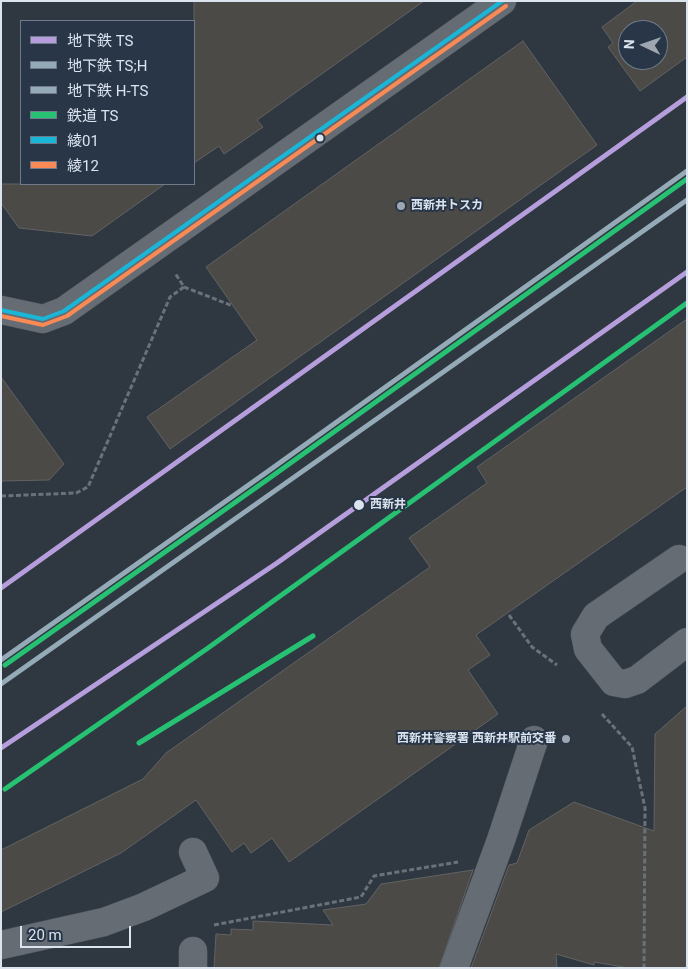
<!DOCTYPE html>
<meta charset="utf-8">
<style>
body{margin:0}
#map{position:relative;width:688px;height:969px;overflow:hidden;background:#2f3741;font-family:Roboto,"Noto Sans JP",sans-serif}
canvas{display:block}
.frame{position:absolute;inset:0;border:2px solid #dae3ee;pointer-events:none}
.legend{position:absolute;left:20px;top:20px;width:175px;height:165px;box-sizing:border-box;background:#283648;border:1px solid #6f7b8a;margin:0;padding:6px 9px;list-style:none;font-size:15px;color:#dae3ee}
.legend li{display:flex;align-items:center;gap:10px;height:25px}
.legend b{width:25px;border:1px solid #6f7b8a}
.north{position:absolute;left:618px;top:20px;width:50px;height:50px;box-sizing:border-box;background:#283648;border:1px solid #6f7b8a;border-radius:50%;rotate:273deg;font-size:14px;font-weight:700;line-height:20px;text-align:center;color:#dae3ee}
.north::after{content:'';display:block;margin:auto;width:18px;height:22px;background:#9ea7b1;clip-path:polygon(50% 0,100% 100%,50% 72%,0 100%)}
.scale{position:absolute;left:20px;top:926px;width:111px;height:22px;box-sizing:border-box;border:2px solid #dae3ee;border-top:0;padding-left:6px;font-size:15px;line-height:18px;white-space:nowrap;color:#dae3ee;-webkit-text-stroke:4px #283648;paint-order:stroke}
</style>
<div id="map">
<canvas width="688" height="969"></canvas>
<div class="frame"></div>
<ul class="legend">
<li><b style="height:6px;background:#b69edc"></b>地下鉄 TS</li>
<li><b style="height:6px;background:#94abb7"></b>地下鉄 TS;H</li>
<li><b style="height:6px;background:#94abb7"></b>地下鉄 H-TS</li>
<li><b style="height:6px;background:#26c172"></b>鉄道 TS</li>
<li><b style="height:6px;background:#1ab6d8"></b>綾01</li>
<li><b style="height:6px;background:#f98a56"></b>綾12</li>
</ul>
<div class="north">N</div>
<div class="scale">20 m</div>
</div>
<script>
const c = document.querySelector('canvas').getContext('2d');
c.lineJoin = 'round';
function paint(path, color) { c.fillStyle = color; c.fill(path, 'evenodd'); }
const toPath = rows => new Path2D(rows.map(r => 'M' + r).join(''));
function trace(path, color, width, dash) { c.strokeStyle = color; c.lineWidth = width; c.lineCap = dash ? 'butt' : 'round'; c.setLineDash(dash || []); c.stroke(path); }
function write(font, color, halo, rows, align = 'center') {
  c.font = font + ' Roboto,"Noto Sans JP",sans-serif'; c.lineWidth = 4; c.setLineDash([]); c.textBaseline = 'middle'; c.strokeStyle = halo; c.fillStyle = color; for (const [text, x, y, turn = 0] of rows) {
    c.save(); c.translate(x, y); c.rotate((+turn || 0) * Math.PI / 180); c.textAlign = isNaN(turn) ? turn : align; if (halo) c.strokeText(text, 0, 0); c.fillText(text, 0, 0); c.restore();
  }
}
const building = toPath([
 [194,1,424,1,257,120,263,127,224,154,219,146,194,163,194,1],
 [637,1,687,1,687,57,640,91,608,47,613,43,602,27,637,1],
 [628,30,658,30,658,60,628,60,628,30],
 [523,41,597,145,170,449,147,417,257,340,206,267,523,41],
 [1,184,165,184,92,236,19,228,1,203,1,184],
 [687,319,687,487,476,635,490,655,468,670,498,714,289,862,272,838,251,853,244,843,232,852,196,800,121,853,1,912,1,850,143,779,166,753,430,567,409,538,487,483,477,467,687,319],
 [1,377,64,464,49,480,1,481,1,377],
 [687,706,687,968,629,968,594,962,594,965,556,954,557,968,471,968,509,865,517,863,529,830,574,802,654,831,655,734,687,706],
 [473,870,439,968,214,968,216,934,231,935,231,929,253,930,253,921,333,925,323,910,366,904,381,884,473,870]
]);
paint(building, '#4b4a46');
trace(building, '#626363', 1);
const minor = toPath([
 [1,310,43,319,64,311,502,1],
 [679,559,596,616,585,634,588,649,614,682,625,684,637,680,687,642],
 [1,945,104,922,144,907,205,878,193,852],
 [193,968,193,951],
 [454,968,501,840,534,740]
]);
trace(minor, '#4f565e', 29);
trace(toPath([
 [184,287,233,306],
 [1,496,76,493,88,487,170,297,184,287,175,273],
 [509,615,532,647,557,665],
 [602,714,632,747,645,808,644,968],
 [214,925,361,897,374,876,458,862]
]), '#6b7178', 3, [5, 2.5]);
trace(minor, '#666c73', 28);
trace(toPath([
 [1,310,43,319,64,311,502,1]
]), '#1ab6d8', 4);
trace(toPath([
 [1,316,43,325,67,316,506,6]
]), '#f98a56', 4);
trace(toPath([
 [5,665,271,477,687,179],
 [139,743,313,636],
 [5,789,208,648,687,303]
]), '#26c172', 5);
trace(toPath([
 [1,588,687,97],
 [1,748,277,563,687,272]
]), '#b69edc', 5);
trace(toPath([
 [1,660,267,472,687,171]
]), '#94abb7', 5);
trace(toPath([
 [1,684,687,200]
]), '#94abb7', 5);
for (const [x, y, r, color] of [
 [320,138,4.5,"#dae3ee"],
 [401,206,5,"#9ea7b1"],
 [359,505,6,"#dae3ee"],
 [566,739,5,"#9ea7b1"]
]) { const dot = new Path2D(); dot.arc(x, y, r, 0, 2 * Math.PI); c.fillStyle = color; c.fill(dot); trace(dot, '#283648', 2); }
write('bold 12px', '#dae3ee', '#283648', [
 ["西新井トスカ",411,206],
 ["西新井警察署 西新井駅前交番",556,739,"right"]
], 'left');
write('bold 12px', '#dae3ee', '#283648', [
 ["西新井",370,505]
], 'left');
</script>
